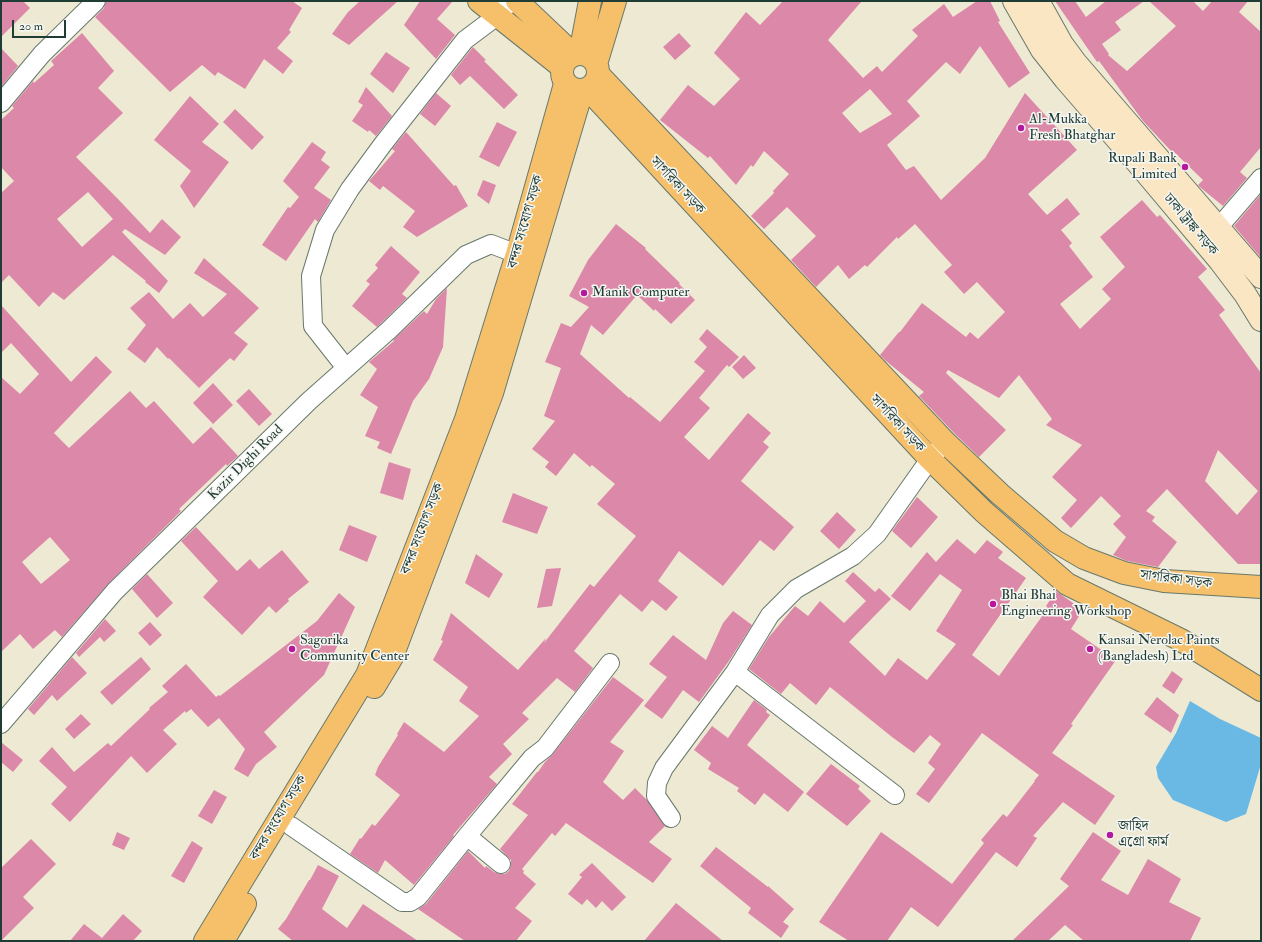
<!DOCTYPE html>
<meta charset="utf-8">
<style>
body{margin:0}
#map{position:relative;width:1262px;height:942px;overflow:hidden;background:#eee9d3;font-family:"IM FELL Double Pica",serif}
canvas{display:block}
.frame{position:absolute;inset:0;border:2px solid #1f3d34;pointer-events:none}
.scale{position:absolute;left:12px;top:20px;width:54px;height:18px;box-sizing:border-box;border:2px solid #1f3d34;border-top:0;padding-left:5px;font-size:12px;line-height:14px;white-space:nowrap;color:#1f3d34;-webkit-text-stroke:3px #f6f6f2;paint-order:stroke}
</style>
<div id="map">
<canvas width="1262" height="942"></canvas>
<div class="frame"></div>
<div class="scale">20 m</div>
</div>
<script>
const c = document.querySelector('canvas').getContext('2d');
c.lineJoin = 'round';
function paint(path, color) { c.fillStyle = color; c.fill(path, 'evenodd'); }
const toPath = rows => new Path2D(rows.map(r => 'M' + r).join(''));
function trace(path, color, width, dash) { c.strokeStyle = color; c.lineWidth = width; c.lineCap = dash ? 'butt' : 'round'; c.setLineDash(dash || []); c.stroke(path); }
function write(font, color, halo, rows, align = 'center') {
  c.font = font + ' "IM FELL Double Pica","Noto Serif Bengali",serif'; c.lineWidth = 3; c.setLineDash([]); c.textBaseline = 'middle'; c.strokeStyle = halo; c.fillStyle = color; for (const [text, x, y, turn = 0] of rows) {
    c.save(); c.translate(x, y); c.rotate((+turn || 0) * Math.PI / 180); c.textAlign = isNaN(turn) ? turn : align; if (halo) c.strokeText(text, 0, 0); c.fillText(text, 0, 0); c.restore();
  }
}
paint(toPath([
 [1190,701,1220,719,1261,738,1261,764,1246,814,1226,822,1173,800,1158,778,1156,767,1176,733]
]), '#69b9e4');
paint(toPath([
 [1,1,23,1,30,8,1,37],
 [106,1,292,1,302,8,289,30,291,32,277,48,293,61,283,74,264,59,245,89,218,72,215,76,202,65,170,92,95,17,104,8],
 [360,1,398,1,349,45,332,34,348,12],
 [420,1,453,1,437,19,455,35,436,59,404,25],
 [783,1,862,1,828,40,863,78,877,66,882,72,918,36,912,30,944,4,953,17,977,1,990,1,1000,21,998,22,1030,73,1009,88,980,46,960,74,946,62,907,101,920,116,887,145,906,170,914,166,941,200,985,158,1025,93,1077,150,1028,194,1047,215,1067,198,1080,214,1061,230,1072,243,1069,246,1093,277,1060,304,1080,329,1111,299,1102,289,1125,267,1100,237,1142,200,1157,217,1160,215,1207,269,1198,277,1225,310,1219,315,1261,373,1261,564,1238,564,1167,489,1146,511,1155,517,1152,521,1177,542,1158,567,1127,561,1113,555,1126,537,1113,524,1121,516,1101,496,1071,528,1061,518,1077,500,1052,477,1082,445,1046,425,1052,419,1019,375,999,398,948,370,946,373,1006,430,979,457,954,433,919,396,924,392,886,361,880,355,899,332,900,332,922,303,966,337,970,332,978,339,1005,312,977,282,964,294,944,272,952,265,915,224,898,239,897,237,867,267,865,265,849,279,838,265,816,287,791,260,816,236,787,207,764,229,751,216,774,193,773,191,789,174,764,151,753,167,751,165,736,185,710,156,708,158,660,120,688,85,714,106,740,79,714,53,746,12,760,25],
 [870,89,892,114,860,133,842,113],
 [1218,450,1258,491,1237,515,1205,481],
 [1055,1,1075,1,1086,17,1106,1,1144,1,1115,22,1121,30,1102,44,1109,54,1108,55,1127,71,1176,26,1149,1,1193,1,1203,11,1212,1,1248,1,1239,12,1261,32,1261,147,1240,172,1247,178,1223,206,1201,188,1198,185,1203,180,1173,151,1172,152,1143,121,1099,61,1097,62],
 [82,33,114,71,98,88,123,113,76,157,118,199,150,233,162,219,181,237,165,255,125,229,122,232,168,281,159,293,145,282,146,281,113,255,64,300,53,292,39,307,9,275,1,283,1,193,14,181,1,167,1,120,14,108,12,106,33,81,34,83,54,65,51,61],
 [88,192,113,219,82,247,57,219],
 [679,33,691,46,675,60,663,47],
 [473,47,486,60,484,61,518,95,504,109,470,76,460,85,451,75],
 [1,48,18,66,1,87],
 [386,52,410,68,393,93,370,74],
 [366,87,392,116,376,136,369,130,368,132,352,121,363,105,358,102],
 [436,93,451,106,435,126,420,114],
 [190,96,219,124,202,142,229,162,194,208,180,186,191,171,154,140],
 [235,109,264,137,252,150,223,122],
 [497,122,517,132,499,167,479,157],
 [406,132,454,186,456,185,468,206,417,237,403,227,415,211,383,186,380,190,369,181,395,151,392,149],
 [312,142,326,152,321,160,330,167,314,188,331,200,318,222,315,219,286,261,262,245,288,207,290,208,299,197,283,181],
 [483,180,496,185,489,204,477,195],
 [1261,194,1261,258,1234,226],
 [616,224,646,248,645,249,680,283,679,284,695,300,671,324,655,309,654,311,637,295,603,335,591,325,580,354,629,398,630,397,660,422,705,371,694,362,707,347,699,339,707,329,739,357,729,367,727,365,699,398,710,408,684,437,709,460,748,413,771,433,763,442,769,447,741,481,794,527,774,551,760,540,723,586,679,551,658,581,678,597,666,611,652,600,642,612,620,594,574,651,593,668,575,692,557,678,522,713,529,719,503,744,512,754,489,777,497,784,453,835,454,836,414,885,385,860,378,873,350,854,360,838,361,839,372,824,375,826,400,795,375,775,378,767,398,735,397,734,404,722,444,752,479,716,459,701,468,687,433,660,443,641,441,640,451,613,518,670,546,638,544,643,590,584,594,587,636,536,597,504,615,484,592,465,590,467,574,453,556,476,545,467,549,462,532,449,555,421,544,416,561,368,545,362,561,323,571,327,589,307,569,296,588,260],
 [391,246,420,272,402,294,407,298,377,327,352,306,370,284,366,281,378,268,375,265],
 [204,258,259,308,234,333,248,344,234,361,230,358,199,388,169,358,168,359,157,347,145,363,127,349,146,325,130,308,149,292,173,319,190,303,203,317,227,294,194,273],
 [447,288,443,347,429,379,413,401,391,454,377,448,380,442,365,436,378,407,360,395,377,369,369,362,394,341,393,340,424,311,427,314,436,299],
 [1,305,71,382,96,356,112,372,54,433,69,448,130,391,146,408,154,401,193,444,211,427,238,456,227,466,226,464,179,509,181,511,108,584,62,637,55,630,33,649,20,634,1,652,1,377,20,394,39,374,11,343,1,353],
 [50,537,70,560,41,584,22,562],
 [744,355,756,368,743,379,732,367],
 [213,383,233,405,213,424,193,403],
 [249,389,272,414,259,426,236,401],
 [389,462,411,469,403,500,380,493],
 [513,493,548,507,537,534,502,522],
 [917,497,938,517,911,548,892,531],
 [837,512,856,530,839,549,820,531],
 [349,525,377,536,367,562,339,550],
 [196,527,237,571,250,559,259,569,282,550,309,582,288,599,289,601,276,613,269,606,242,635,203,597,218,581,181,541],
 [957,539,975,554,987,540,1003,552,998,558,1026,578,972,655,999,676,1048,608,1046,606,1056,591,1083,610,1071,629,1116,660,1071,724,1073,725,1052,753,1115,796,1095,825,1063,802,1033,836,1037,838,1017,867,996,852,938,927,911,907,887,941,849,941,819,922,881,832,909,852,952,884,984,843,981,840,1003,814,1007,817,1035,781,1034,781,1039,775,982,733,929,803,916,794,935,769,928,763,941,744,930,735,914,753,892,737,830,687,816,705,790,683,781,694,749,669,769,637,795,606,808,616,820,601,844,623,866,601,845,581,853,572,875,592,879,588,891,599,849,642,885,676,898,658,927,680,956,644,936,631,962,590,940,574,910,611,891,596,927,552,936,562],
 [476,554,503,574,489,598,465,583],
 [561,568,552,606,537,608,546,569],
 [147,574,173,603,157,618,132,589],
 [339,593,355,607,324,675,264,732,277,747,256,764,248,777,234,769,245,749,219,718,208,727,191,709,186,713,185,711,163,730,177,744,147,773,131,756,70,822,51,804,67,787,39,761,52,747,74,772,108,743,111,746,150,709,149,708,168,692,162,686,186,664,216,697,219,695,220,696,317,621],
 [733,611,752,625,729,661,699,702,683,690,662,719,644,706,667,677,649,664,673,635,706,660,723,623],
 [105,619,116,631,104,642,100,637,79,657,76,653],
 [150,622,162,635,150,646,138,633],
 [72,657,87,673,57,701,52,695,34,715,28,709],
 [141,657,151,669,112,705,100,692],
 [1172,671,1183,679,1174,694,1162,686],
 [613,677,644,700,610,742,624,751,603,782,623,800,635,788,647,800,665,826,649,842,672,859,653,883,566,823,555,836,552,833,522,869,524,871,523,873,536,884,515,908,532,921,516,941,465,941,418,909,426,904,468,851,485,868,486,866,494,872,500,874,505,874,509,871,511,865,511,860,500,849,528,815,512,804,537,772,538,772,545,762,553,754],
 [1157,697,1179,715,1171,733,1144,714],
 [754,700,767,710,766,712,770,715,747,745,804,792,788,812,764,793,755,805,737,791,739,788,708,769,711,763,694,750,712,726,728,738],
 [81,714,91,724,74,739,65,729],
 [1,742,23,760,13,772,1,762],
 [831,764,860,786,858,789,871,801,847,826,806,794],
 [214,790,227,797,212,824,198,816],
 [117,832,130,838,124,850,112,845],
 [1093,832,1121,851,1101,880,1128,895,1148,859,1181,879,1169,902,1201,918,1190,941,1084,941,1065,925,1048,941,1012,941,1069,886,1060,879],
 [31,839,56,864,23,897,34,908,1,941,1,868],
 [192,841,203,848,184,883,171,876],
 [716,847,768,887,768,886,794,909,783,922,789,926,781,938,748,913,751,908,700,866],
 [592,863,626,897,612,911,602,901,596,908,587,899,582,905,568,894,582,877,579,875],
 [318,865,339,876,322,909,347,928,363,904,418,941,293,941,278,929,286,919,309,880,310,880],
 [676,903,723,941,644,941],
 [123,914,142,931,133,941,70,941,84,924,102,938]
]), '#dc88a9');
const minor = toPath([
 [1,103,42,54,96,1],
 [1218,228,1261,178],
 [346,368,313,326,311,276,325,230,350,189,383,144,465,40,497,16,511,1],
 [735,672,895,795],
 [1,724,115,591,309,401,389,330,466,255,491,244,517,254],
 [671,818,656,796,657,783,664,768,735,672,770,615,796,589,853,556,877,534,930,459,939,449],
 [291,826,402,902,410,902,418,897,467,836,532,758,545,748,610,663],
 [467,836,501,864]
]);
const secondary = toPath([
 [1014,1,1042,50,1065,79,1141,167,1220,261,1245,294,1261,320],
 [1038,1,1062,44,1076,63,1261,277]
]);
const primary = toPath([
 [479,1,562,67],
 [517,1,574,55],
 [598,74,945,442,1000,494,1055,541,1084,558,1124,573,1164,581,1261,587],
 [588,89,930,459,984,512,1067,584,1181,640,1261,690]
]);
const trunk = toPath([
 '562 72a18 18 0 1 1 36 0a18 18 0 1 1-36 0Z',
 [580,54,590,1],
 [596,64,615,1],
 [374,687,392,657,492,393,582,91],
 [205,941,367,675,466,419,517,254,565,84],
 [223,941,245,904]
]);
trace(minor, '#67796c', 20);
trace(secondary, '#67796c', 24);
trace(primary, '#67796c', 24);
trace(trunk, '#67796c', 24);
trace(minor, '#fff', 18);
trace(secondary, '#fbe6c4', 22);
trace(primary, '#f6c06b', 22);
trace(trunk, '#f6c06b', 22);
for (const [x, y, r, color] of [
 [1021,128,4,"#b5179e"],
 [1185,167,4,"#b5179e"],
 [584,293,4,"#b5179e"],
 [993,604,4,"#b5179e"],
 [292,649,4,"#b5179e"],
 [1090,649,4,"#b5179e"],
 [1110,835,4,"#b5179e"]
]) { const dot = new Path2D(); dot.arc(x, y, r, 0, 2 * Math.PI); c.fillStyle = color; c.fill(dot); trace(dot, '#f6f6f2', 1.5); }
write('14px', '#1f3d34', '#f6f6f2', [
 ["Al-Mukka",1029,120],
 ["Fresh Bhatghar",1029,136],
 ["Rupali Bank",1177,159,"right"],
 ["Limited",1177,175,"right"],
 ["Manik Computer",592,293],
 ["Bhai Bhai",1001,596],
 ["Engineering Workshop",1001,612],
 ["Sagorika",300,641],
 ["Community Center",300,657],
 ["Kansai Nerolac Paints",1098,641],
 ["(Bangladesh) Ltd",1098,657],
 ["জাহিদ",1118,827],
 ["এগ্রো ফার্ম",1118,843]
], 'left');
write('14px', '#1f3d34', '#f6f6f2', [
 ["সাগরিকা সড়ক",677,186,47],
 ["বন্দর সংযোগ সড়ক",526,222,-74],
 ["ঢাকা ট্রাঙ্ক সড়ক",1190,225,50],
 ["সাগরিকা সড়ক",897,424,47],
 ["Kazir Dighi Road",246,463,-45],
 ["বন্দর সংযোগ সড়ক",423,529,-69],
 ["সাগরিকা সড়ক",1176,580,7],
 ["বন্দর সংযোগ সড়ক",279,818,-59]
]);
</script>
